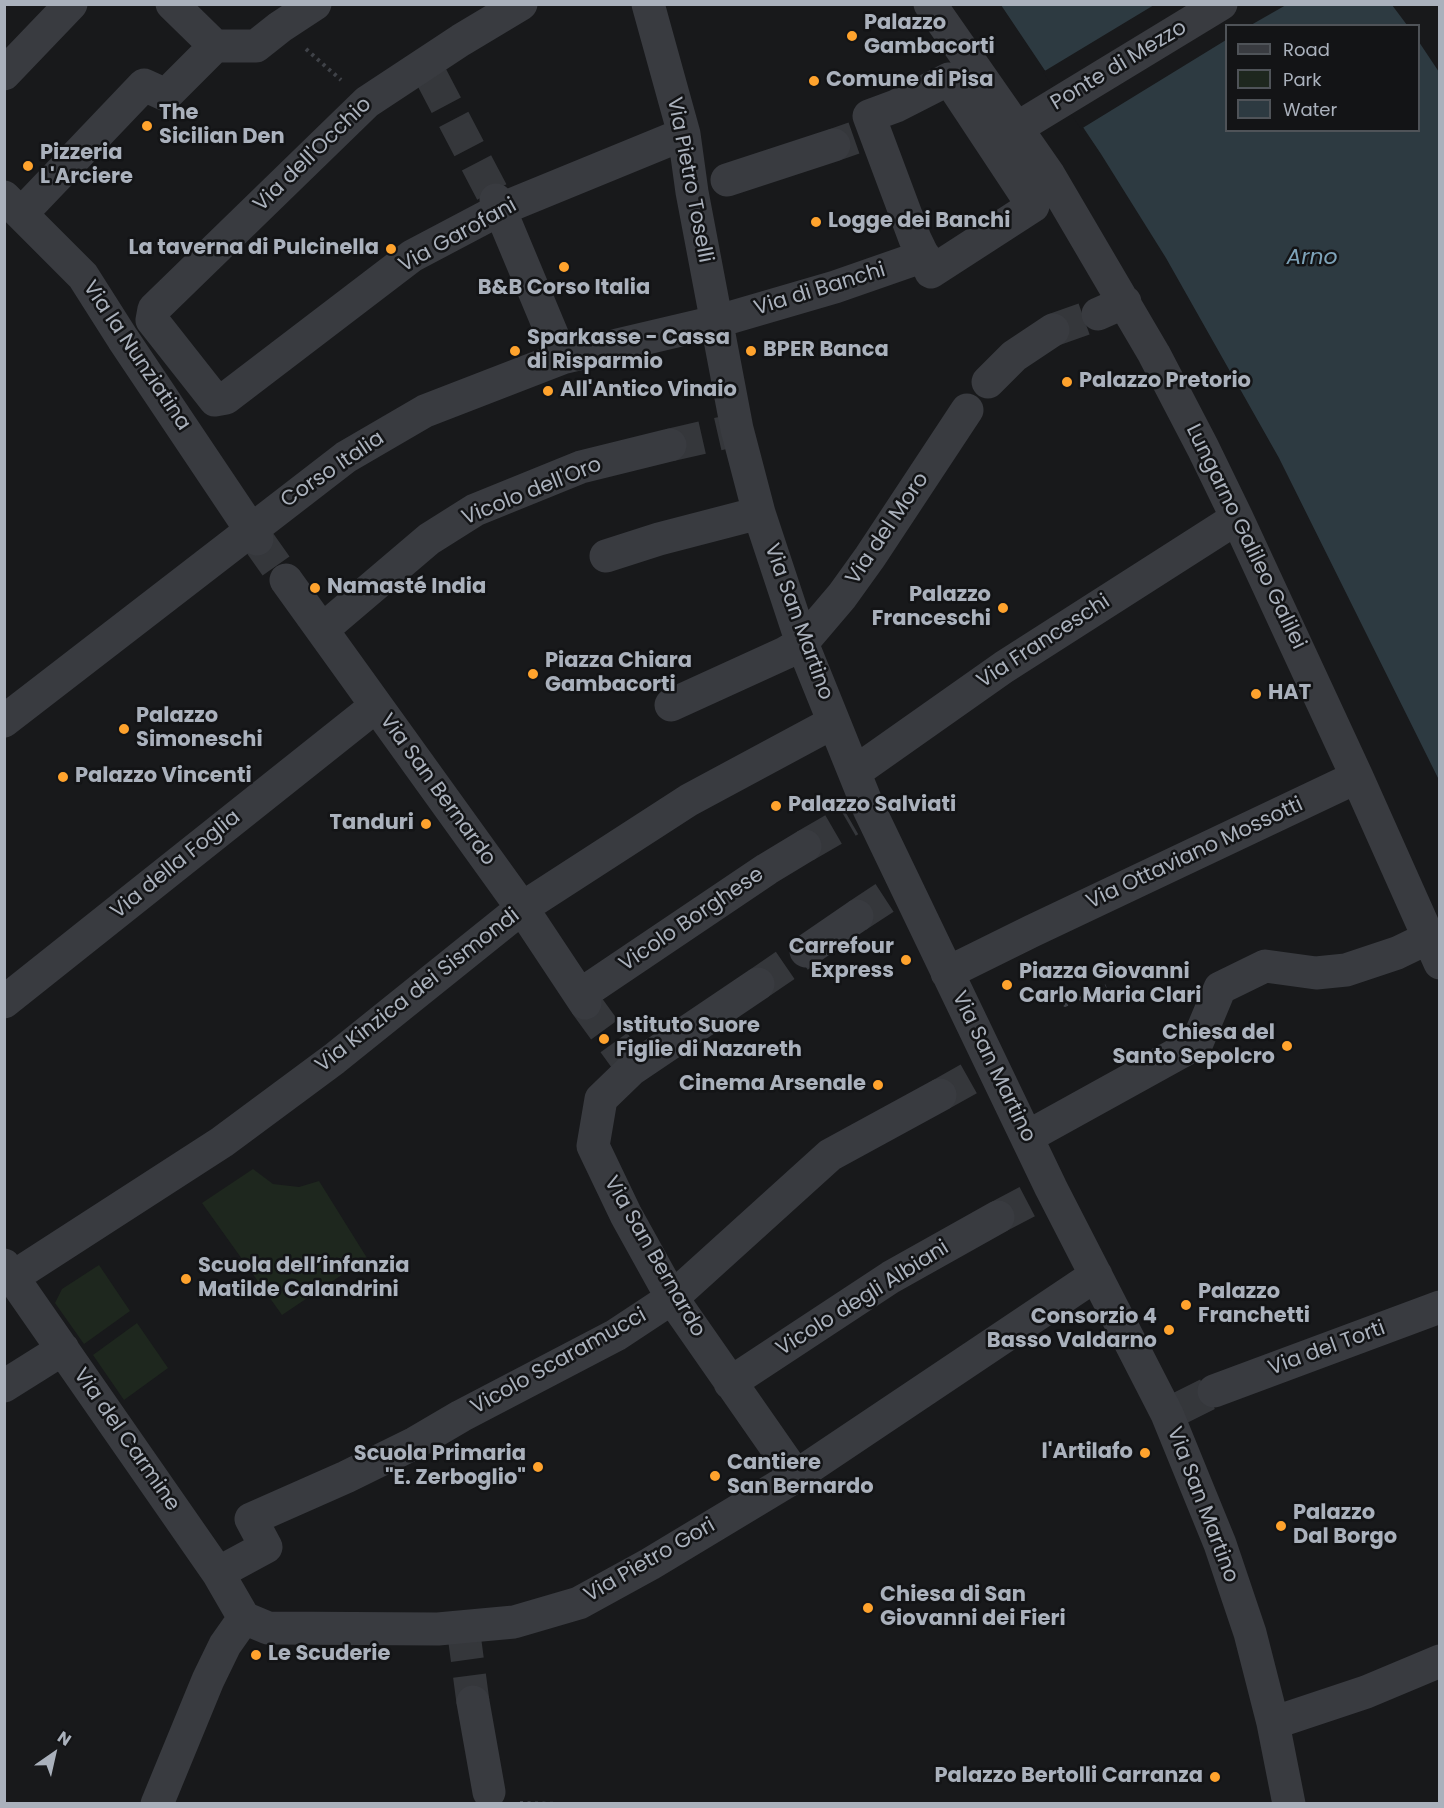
<!DOCTYPE html>
<meta charset="utf-8">
<style>
body{margin:0}
#map{position:relative;width:1444px;height:1808px;overflow:hidden;background:#18191b;font-family:Poppins,sans-serif}
canvas{display:block}
.frame{position:absolute;inset:0;border:6px solid #aab1bc;pointer-events:none}
.legend{position:absolute;left:1225px;top:24px;width:195px;height:108px;box-sizing:border-box;background:#131416;border:2px solid #4f5358;margin:0;padding:8px 10px;list-style:none;font-size:18px;color:#aab1bc}
.legend li{display:flex;align-items:center;gap:12px;height:30px}
.legend b{width:30px;border:2px solid #4f5358}
.north{position:absolute;left:24px;top:1724px;width:60px;height:60px;-webkit-text-stroke:4px #131416;paint-order:stroke;rotate:34deg;font-size:16px;font-weight:700;line-height:24px;text-align:center;color:#aab1bc}
.north::after{content:'';display:block;margin:auto;width:21px;height:27px;background:#aab1bc;clip-path:polygon(50% 0,100% 100%,50% 72%,0 100%)}
</style>
<div id="map">
<canvas width="1444" height="1808"></canvas>
<div class="frame"></div>
<ul class="legend">
<li><b style="height:8px;background:#393b40"></b>Road</li>
<li><b style="height:16px;background:#1e271e"></b>Park</li>
<li><b style="height:16px;background:#2d3a41"></b>Water</li>
</ul>
<div class="north">N</div>
</div>
<script>
const c = document.querySelector('canvas').getContext('2d');
c.lineJoin = 'round';
function paint(path, color) { c.fillStyle = color; c.fill(path, 'evenodd'); }
const toPath = rows => new Path2D(rows.map(r => 'M' + r).join(''));
function trace(path, color, width, dash) { c.strokeStyle = color; c.lineWidth = width; c.lineCap = dash ? 'butt' : 'round'; c.setLineDash(dash || []); c.stroke(path); }
function write(font, color, halo, rows, align = 'center') {
  c.font = font + ' Poppins,sans-serif'; c.lineWidth = 5; c.setLineDash([]); c.textBaseline = 'middle'; c.strokeStyle = halo; c.fillStyle = color; for (const [text, x, y, turn = 0] of rows) {
    c.save(); c.translate(x, y); c.rotate((+turn || 0) * Math.PI / 180); c.textAlign = isNaN(turn) ? turn : align; if (halo) c.strokeText(text, 0, 0); c.fillText(text, 0, 0); c.restore();
  }
}
paint(toPath([
 [253,1169,273,1184,299,1187,319,1181,367,1258,282,1315,202,1203],
 [99,1265,130,1311,84,1344,55,1303,62,1289],
 [137,1323,168,1368,124,1400,93,1355]
]), '#1e271e');
paint(toPath([
 [1001,5,1392,5,1407,25,1226,26,1226,130,1418,130,1419,42,1439,72,1439,780,1279,458,1166,258,1101,154]
]), '#2d3a41');
paint(toPath([
 [1154,5,1286,5,1251,25,1226,26,1226,40,1081,129,1043,72]
]), '#18191b');
trace(toPath([
 [431,76,496,200],
 [834,145,854,138],
 [1053,330,1098,314],
 [670,445,727,432],
 [257,539,286,580],
 [805,846,850,820],
 [857,916,889,895],
 [758,984,806,951],
 [585,1003,628,1062],
 [940,1095,979,1073],
 [998,1217,1038,1196],
 [1178,1409,1214,1391],
 [463,1627,473,1702]
]), '#35373b', 33, [33, 16]);
trace(toPath([
 [306,49,341,80],
 [1060,999,1065,1005,1106,986],
 [520,1803,558,1804]
]), '#3f4248', 4, [3, 4.5]);
trace(toPath([
 [172,4,215,46,256,46,280,27,315,4],
 [521,4,461,40,367,102,154,309,152,320,215,400,226,398,412,256,501,209,684,134],
 [648,4,684,134,692,192,737,429,759,513,802,643,869,809,1051,1188,1167,1414,1220,1544,1250,1633,1273,1723,1289,1804],
 [930,4,1049,175,1154,354,1203,448,1237,518,1357,777,1440,963],
 [4,74,71,4],
 [949,79,1033,206,931,272,915,239,869,116,896,106,949,79],
 [1017,128,1221,4],
 [727,180,834,145],
 [4,197,83,276,123,339,257,539],
 [496,200,562,358],
 [22,213,144,85,166,95,215,46],
 [1098,314,1125,302],
 [988,382,1014,356,1053,330],
 [606,556,659,539,759,513],
 [286,580,522,908,585,1003],
 [322,630,429,539,475,510,581,467,670,445],
 [671,705,785,653,802,643,842,596,870,557,967,410],
 [4,721,346,457,425,411,562,358,715,322,835,287,924,256],
 [855,772,1004,667,1237,518],
 [806,951,857,916],
 [947,973,1032,931,1357,777],
 [758,984,632,1069,601,1099,593,1146,626,1215,672,1298,796,1476],
 [580,995,767,869,805,846],
 [4,1002,376,706],
 [1027,1137,1197,1043,1220,988,1265,966,1316,973,1346,970,1397,953,1428,938],
 [4,1265,218,1573,244,1618],
 [13,1277,222,1142,334,1059,522,908,689,800,834,722],
 [730,1383,891,1277,998,1217],
 [4,1386,63,1349],
 [1214,1391,1440,1307],
 [218,1573,266,1547,251,1519,346,1477,415,1443,461,1416,616,1335,672,1298,830,1155,940,1095],
 [244,1618,268,1628,438,1629,514,1622,579,1603,650,1564,796,1476,1096,1275],
 [473,1702,489,1792],
 [1273,1723,1366,1692,1440,1661],
 [157,1804,208,1680,225,1645,244,1618]
]), '#393b40', 33);
for (const [x, y, r, color] of [
 [852,36,6,"#ffa32d"],
 [814,81,6,"#ffa32d"],
 [147,126,6,"#ffa32d"],
 [28,166,6,"#ffa32d"],
 [816,222,6,"#ffa32d"],
 [391,249,6,"#ffa32d"],
 [564,267,6,"#ffa32d"],
 [515,351,6,"#ffa32d"],
 [751,351,6,"#ffa32d"],
 [1067,382,6,"#ffa32d"],
 [548,391,6,"#ffa32d"],
 [315,588,6,"#ffa32d"],
 [1003,608,6,"#ffa32d"],
 [533,674,6,"#ffa32d"],
 [1256,694,6,"#ffa32d"],
 [124,729,6,"#ffa32d"],
 [63,777,6,"#ffa32d"],
 [776,806,6,"#ffa32d"],
 [426,824,6,"#ffa32d"],
 [906,960,6,"#ffa32d"],
 [1007,985,6,"#ffa32d"],
 [604,1039,6,"#ffa32d"],
 [1287,1046,6,"#ffa32d"],
 [878,1085,6,"#ffa32d"],
 [186,1279,6,"#ffa32d"],
 [1186,1305,6,"#ffa32d"],
 [1169,1330,6,"#ffa32d"],
 [1145,1453,6,"#ffa32d"],
 [538,1467,6,"#ffa32d"],
 [715,1476,6,"#ffa32d"],
 [1281,1526,6,"#ffa32d"],
 [868,1608,6,"#ffa32d"],
 [256,1655,6,"#ffa32d"],
 [1215,1777,6,"#ffa32d"]
]) { const dot = new Path2D(); dot.arc(x, y, r, 0, 2 * Math.PI); c.fillStyle = color; c.fill(dot); trace(dot, '#131416', 2); }
write('bold 21px', '#aab1bc', '#131416', [
 ["Palazzo",864,24],
 ["Gambacorti",864,48],
 ["Comune di Pisa",826,81],
 ["The",159,114],
 ["Sicilian Den",159,138],
 ["Pizzeria",40,154],
 ["L'Arciere",40,178],
 ["Logge dei Banchi",828,222],
 ["La taverna di Pulcinella",379,249,"right"],
 ["B&B Corso Italia",564,289,"center"],
 ["Sparkasse - Cassa",527,339],
 ["di Risparmio",527,363],
 ["BPER Banca",763,351],
 ["Palazzo Pretorio",1079,382],
 ["All'Antico Vinaio",560,391],
 ["Namasté India",327,588],
 ["Palazzo",991,596,"right"],
 ["Franceschi",991,620,"right"],
 ["Piazza Chiara",545,662],
 ["Gambacorti",545,686],
 ["HAT",1268,694],
 ["Palazzo",136,717],
 ["Simoneschi",136,741],
 ["Palazzo Vincenti",75,777],
 ["Palazzo Salviati",788,806],
 ["Tanduri",414,824,"right"],
 ["Carrefour",894,948,"right"],
 ["Express",894,972,"right"],
 ["Piazza Giovanni",1019,973],
 ["Carlo Maria Clari",1019,997],
 ["Istituto Suore",616,1027],
 ["Figlie di Nazareth",616,1051],
 ["Chiesa del",1275,1034,"right"],
 ["Santo Sepolcro",1275,1058,"right"],
 ["Cinema Arsenale",866,1085,"right"],
 ["Scuola dell’infanzia",198,1267],
 ["Matilde Calandrini",198,1291],
 ["Palazzo",1198,1293],
 ["Franchetti",1198,1317],
 ["Consorzio 4",1157,1318,"right"],
 ["Basso Valdarno",1157,1342,"right"],
 ["l'Artilafo",1133,1453,"right"],
 ["Scuola Primaria",526,1455,"right"],
 ["\"E. Zerboglio\"",526,1479,"right"],
 ["Cantiere",727,1464],
 ["San Bernardo",727,1488],
 ["Palazzo",1293,1514],
 ["Dal Borgo",1293,1538],
 ["Chiesa di San",880,1596],
 ["Giovanni dei Fieri",880,1620],
 ["Le Scuderie",268,1655],
 ["Palazzo Bertolli Carranza",1203,1777,"right"]
], 'left');
write('21px', '#aab1bc', '#131416', [
 ["Ponte di Mezzo",1119,66,-31],
 ["Via dell'Occhio",313,155,-44],
 ["Via Pietro Toselli",689,180,79],
 ["Via Garofani",458,236,-29],
 ["Via di Banchi",820,290,-17],
 ["Via la Nunziatina",136,356,56],
 ["Corso Italia",333,470,-34],
 ["Vicolo dell'Oro",532,492,-22],
 ["Via del Moro",888,529,-56],
 ["Lungarno Galileo Galilei",1245,537,64],
 ["Via San Martino",798,622,70],
 ["Via Franceschi",1044,642,-33],
 ["Via San Bernardo",437,790,54],
 ["Via Ottaviano Mossotti",1195,854,-25],
 ["Via della Foglia",176,865,-39],
 ["Vicolo Borghese",692,920,-34],
 ["Via Kinzica dei Sismondi",418,991,-38],
 ["Via San Martino",993,1067,64],
 ["Via San Bernardo",654,1257,60],
 ["Vicolo degli Albiani",863,1299,-32],
 ["Via del Torti",1327,1349,-20],
 ["Vicolo Scaramucci",559,1362,-29],
 ["Via del Carmine",126,1440,55],
 ["Via San Martino",1202,1505,69],
 ["Via Pietro Gori",650,1561,-30]
]);
write('italic 22px', '#7ea4ba', '#131416', [
 ["Arno",1312,258]
]);
</script>
